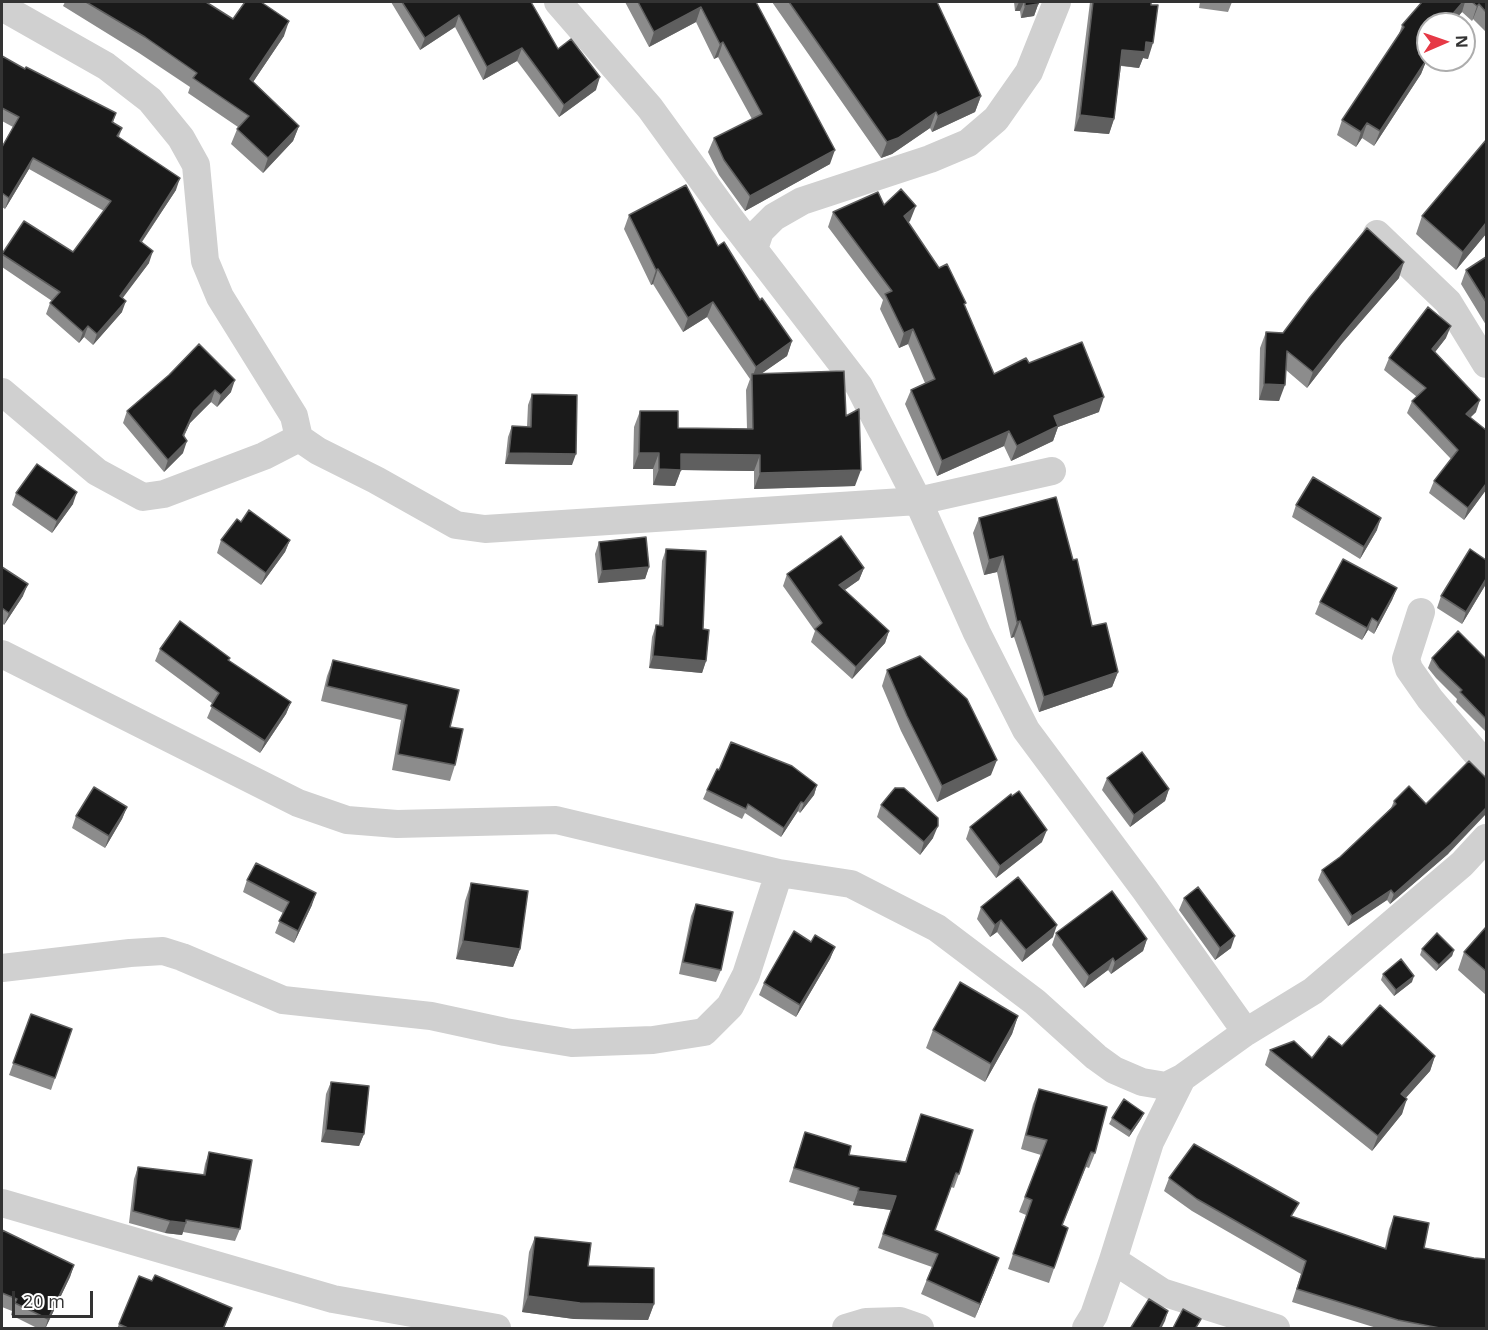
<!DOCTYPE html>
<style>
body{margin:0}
#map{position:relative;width:1488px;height:1330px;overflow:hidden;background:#fff;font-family:"Open Sans",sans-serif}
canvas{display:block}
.frame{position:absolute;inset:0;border:3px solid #333;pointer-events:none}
.north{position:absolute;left:1416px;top:12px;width:60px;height:60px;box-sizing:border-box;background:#fff;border:2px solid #adadad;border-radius:50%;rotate:88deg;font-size:16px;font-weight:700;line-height:24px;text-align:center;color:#333}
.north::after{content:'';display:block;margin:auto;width:21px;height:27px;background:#e63946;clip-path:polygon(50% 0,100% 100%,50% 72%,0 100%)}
.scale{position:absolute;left:12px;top:1291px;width:81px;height:27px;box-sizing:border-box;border:3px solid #333;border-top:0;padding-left:8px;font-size:18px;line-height:21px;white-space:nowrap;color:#333;-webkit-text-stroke:4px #fff;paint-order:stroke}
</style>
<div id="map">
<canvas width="1488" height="1330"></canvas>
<div class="frame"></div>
<div class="north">N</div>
<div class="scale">20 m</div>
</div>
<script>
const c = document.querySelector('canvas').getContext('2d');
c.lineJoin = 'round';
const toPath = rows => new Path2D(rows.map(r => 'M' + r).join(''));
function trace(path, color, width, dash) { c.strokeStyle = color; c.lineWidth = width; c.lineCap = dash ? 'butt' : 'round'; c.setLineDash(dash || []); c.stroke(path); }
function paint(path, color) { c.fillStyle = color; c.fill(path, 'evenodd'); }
trace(toPath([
 [558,2,650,108,729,217,859,386,918,501,977,633,1026,730,1145,890,1246,1032],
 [2,7,106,66,150,100,181,138,196,165,205,261,220,297,294,416,299,438,318,451,376,480,456,525,485,529,918,501,1052,471],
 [1377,234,1448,302,1486,364],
 [754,249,760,231,774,217,802,201,930,159,968,143,996,119,1029,72,1057,2],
 [2,392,97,472,143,497,164,494,264,456,299,438],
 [1421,612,1406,659,1409,669,1430,699,1486,765],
 [2,654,298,803,347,820,397,824,556,820,779,873,851,884,937,928,1035,1002,1096,1057,1114,1070,1142,1082,1166,1086,1182,1078],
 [2,968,130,953,163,951,182,957,283,1000,431,1016,505,1032,572,1043,653,1040,704,1032,730,1006,746,975,779,873],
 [2,1203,333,1299,497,1328],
 [1113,1260,1162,1292,1276,1328],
 [846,1328,866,1322,900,1321,920,1328],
 [1086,1328,1094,1315,1113,1260,1150,1142,1182,1078,1246,1032,1313,991,1462,864,1486,838]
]), '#d0d0d0', 28);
paint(toPath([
 [65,2,206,2,233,19,284,36,253,82,299,126,293,141,263,173,231,144,238,127,188,93,190,87,139,53,63,6],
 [391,2,531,2,558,49,596,90,559,117,517,61,483,80,455,27,420,50],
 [625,2,756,2,830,164,745,211,719,175,708,152,714,138,752,119,718,57,714,59,696,22,649,47],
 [772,2,937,2,981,96,975,112,932,132,930,128,892,154,881,158],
 [1014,2,1039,2,1034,16,1021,18,1020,11,1015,11],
 [1090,2,1151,2,1148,59,1143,58,1139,68,1121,66,1114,119,1109,134,1074,131],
 [1200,2,1232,2,1228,12,1199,8],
 [1422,2,1486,2,1486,32,1473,19,1472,21,1462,12,1423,57,1427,59,1421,74,1374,146,1362,138,1356,147,1337,135,1342,120,1399,34,1402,25],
 [2,56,25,69,116,113,113,123,122,128,119,137,176,190,142,242,149,263,122,298,122,312,93,345,84,337,79,343,46,314,50,303,52,301,2,267,2,254,73,252,104,211,29,169,5,209,2,207,2,147,13,127,2,121],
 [884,205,910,221,908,222,965,306,994,374,1029,363,1099,412,1058,427,1053,441,1011,461,1004,446,937,476,905,404,911,390,925,383,908,344,899,348,880,309,883,300,828,227,833,212],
 [629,215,718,246,792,341,787,356,762,373,846,416,855,486,754,489,754,471,681,470,675,486,653,485,653,469,633,469,634,427,640,411,678,428,747,429,746,390,750,379,707,317,683,332,653,284,651,285,624,229],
 [1422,216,1486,234,1456,270,1416,234],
 [1486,257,1486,325,1461,284,1466,270],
 [1399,278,1342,343,1307,388,1286,370,1279,401,1259,400,1260,348,1266,332,1283,333],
 [1446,338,1435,352,1476,412,1470,418,1486,490,1464,520,1429,493,1434,481,1451,459,1407,413,1412,401,1417,397,1384,370,1389,358],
 [169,375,231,392,217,407,211,402,190,423,184,436,183,453,164,472,123,423,127,411],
 [532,394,572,465,505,464,508,437,512,426,527,427,528,405],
 [16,493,73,504,52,533,12,505],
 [1296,505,1377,530,1360,559,1292,517],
 [979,518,1073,560,1092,626,1118,672,1112,687,1039,712,1014,637,1011,638,997,572,984,575,973,533],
 [241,522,290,540,285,552,261,585,217,553,221,540],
 [599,542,649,567,645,579,598,583,595,554],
 [666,549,706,661,702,673,649,668,652,637,656,625,659,625,662,561],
 [1486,560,1486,584,1462,624,1437,608,1441,596],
 [2,567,23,596,4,625,2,623],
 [864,568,859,580,844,590,889,631,885,643,852,679,811,642,815,631,783,586,787,574],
 [1397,588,1392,600,1374,634,1368,630,1362,640,1315,614,1320,602],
 [160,649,230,658,229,661,291,702,286,714,260,753,207,718,213,704,155,661],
 [1432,658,1486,659,1486,732,1456,702,1457,699,1436,678,1428,668],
 [333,660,450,727,455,765,450,781,392,770,401,720,321,701,327,676],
 [887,670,991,775,937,802,901,731,882,686],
 [719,770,817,785,814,795,800,813,798,811,781,837,745,813,742,819,703,799,707,790],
 [1485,777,1448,854,1390,904,1387,900,1348,926,1318,880,1322,870,1340,857,1391,808,1394,801,1426,804],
 [1107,778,1169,789,1165,801,1130,827,1102,790],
 [881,805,933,838,920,855,877,817],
 [127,807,122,819,105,848,72,828,76,816],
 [970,827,1042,842,996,878,966,839],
 [247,880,312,905,294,943,275,933,283,913,243,892],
 [471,883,520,949,513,967,456,959,465,901],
 [1184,898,1231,948,1215,960,1179,910],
 [696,904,721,970,716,982,679,974,691,916],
 [981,907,1053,937,1022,962,997,932,990,937,977,919],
 [1486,927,1486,995,1458,970,1464,952],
 [1056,933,1147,939,1143,951,1111,974,1108,970,1084,988,1052,945],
 [811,942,835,947,830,959,796,1017,759,995,764,983],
 [1422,949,1454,950,1452,956,1436,971,1420,955],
 [1383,974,1412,982,1394,996,1381,980],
 [31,1014,72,1029,51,1090,9,1075],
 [1018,1016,1012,1034,985,1082,926,1048,933,1030],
 [1342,1046,1435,1056,1430,1071,1406,1097,1402,1114,1372,1151,1265,1065,1270,1050,1312,1058],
 [331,1082,364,1134,359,1146,321,1142,326,1094],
 [1039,1089,1095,1153,1089,1168,1086,1167,1062,1226,1068,1228,1049,1283,1008,1269,1026,1215,1019,1212,1041,1155,1021,1149,1033,1104],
 [1144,1113,1141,1119,1129,1137,1109,1124,1112,1118],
 [921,1114,959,1174,954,1188,951,1187,935,1230,994,1272,975,1318,921,1294,932,1267,878,1248,891,1210,853,1205,854,1202,789,1182,805,1132,849,1155,905,1162],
 [209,1152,240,1229,235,1241,183,1232,182,1235,165,1233,129,1223,134,1179,138,1167,203,1175,205,1164],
 [1169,1178,1293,1217,1385,1248,1389,1229,1394,1216,1424,1248,1486,1329,1380,1329,1292,1302,1301,1274,1192,1211,1164,1191],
 [2,1230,74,1265,70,1277,45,1329,39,1329,11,1315,12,1311,2,1307],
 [535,1237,654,1304,648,1320,574,1319,522,1312,529,1252],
 [139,1276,152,1281,232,1308,224,1329,117,1329]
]), '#8c8c8c');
paint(toPath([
 [1019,2,1024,2,1020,11,1015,11],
 [1039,2,1034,16,1021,18,1025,6],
 [1463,2,1465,2,1462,12,1451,24,1444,24],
 [1479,4,1473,19,1472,21,1477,6],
 [701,7,696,22,649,47,654,32],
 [459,15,455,27,420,50,425,38],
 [289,21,284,36,245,94,250,79],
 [723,42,718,57,714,59,720,44],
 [1146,42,1153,43,1148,59,1143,58,1139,68,1117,65,1122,50],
 [1428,43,1428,52,1413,69,1419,54],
 [522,48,517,61,483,80,487,67],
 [1427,59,1421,74,1374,146,1380,131],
 [600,77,596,90,559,117,564,105],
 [981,96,975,112,932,132,938,116],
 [936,112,930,128,892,154,881,158,887,142],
 [1080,115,1114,119,1109,134,1074,131],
 [1367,123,1362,138,1356,147,1361,132],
 [299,126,293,141,263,173,268,158],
 [835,150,830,164,745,211,750,196],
 [33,158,29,169,5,209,9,198],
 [180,178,176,190,135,252,140,241],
 [916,206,910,221,899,230,904,216],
 [1486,223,1486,234,1456,270,1463,252],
 [153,251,149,263,116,307,120,296],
 [1404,262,1399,278,1342,343,1307,388,1313,372,1348,328],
 [658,269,653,284,651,285,656,270],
 [126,301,122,312,93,345,97,334],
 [713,302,707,317,683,332,688,318],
 [88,326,84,337,79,343,83,332],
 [1451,326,1446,338,1428,361,1432,349],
 [913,329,908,344,899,348,904,333],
 [792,341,787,356,751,381,756,367],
 [235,380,231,392,217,407,221,395],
 [1264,384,1285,385,1279,401,1259,400],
 [215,390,211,402,190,423,179,447,194,411],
 [1104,397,1099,412,1058,427,1053,441,1011,461,1017,446,1054,416],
 [1480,400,1476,412,1461,426,1466,414],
 [1009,431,1004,446,937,476,942,461],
 [187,441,183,453,164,472,168,460],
 [509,453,576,454,572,465,505,464],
 [639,453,659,453,653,469,633,469],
 [681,454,760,455,754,471,681,470,675,486,653,485,659,469],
 [861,470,855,486,754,489,760,473],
 [1486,484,1486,490,1464,520,1468,508],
 [77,492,73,504,52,533,57,521],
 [1381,518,1377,530,1360,559,1364,547],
 [290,540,285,552,261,585,266,573],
 [1003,556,997,572,984,575,989,560],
 [649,567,645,579,598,583,602,571],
 [864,568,859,580,835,597,839,585],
 [1486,579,1486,584,1462,624,1466,612],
 [28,584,23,596,4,625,9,613],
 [1397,588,1392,600,1374,634,1378,622],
 [1372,618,1368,630,1362,640,1367,628],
 [1020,621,1014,637,1011,638,1017,622],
 [889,631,885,643,852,679,856,667],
 [653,656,706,661,702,673,649,668],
 [1118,672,1112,687,1039,712,1044,697],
 [291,702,286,714,260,753,265,741],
 [997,760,991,775,937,802,942,786],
 [817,785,814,795,800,813,804,803],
 [1169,789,1165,801,1130,827,1134,815],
 [801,802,798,811,781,837,784,828],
 [127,807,122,819,105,848,109,836],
 [1486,808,1486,814,1448,854,1390,904,1394,894],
 [938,826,933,838,920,855,924,842],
 [1047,830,1042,842,996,878,1000,866],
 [1391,890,1387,900,1348,926,1352,916],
 [316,893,312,905,294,943,298,931],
 [1001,920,997,932,990,937,995,925],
 [1057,925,1053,937,1022,962,1026,950],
 [1235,936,1231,948,1215,960,1220,948],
 [1147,939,1143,951,1111,974,1115,962],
 [463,941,520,949,513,967,456,959],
 [835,947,830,959,796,1017,800,1005],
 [1454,950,1452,956,1436,971,1439,965],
 [1113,958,1108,970,1084,988,1089,976],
 [1414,976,1412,982,1394,996,1396,990],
 [1018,1016,1012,1034,985,1082,991,1064],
 [1435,1056,1430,1071,1396,1109,1401,1094],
 [1407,1099,1402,1114,1372,1151,1378,1136],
 [1144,1113,1141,1119,1129,1137,1131,1131],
 [326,1130,364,1134,359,1146,321,1142],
 [858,1191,896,1196,891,1210,853,1205],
 [170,1221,186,1223,182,1235,165,1233],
 [999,1258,994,1272,975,1318,980,1304],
 [74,1265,70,1277,45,1329,48,1319],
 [528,1296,654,1304,648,1320,574,1319,522,1312],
 [1168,1311,1165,1321,1161,1329,1159,1329]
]), '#5f5f5f');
const building = toPath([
 [86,2,206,2,233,19,245,2,261,2,289,21,250,79,299,126,268,158,237,129,249,116,193,78,197,73,145,37,86,2],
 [402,2,531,2,558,49,571,39,600,77,564,105,522,48,487,67,459,15,425,38,402,2],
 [638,2,756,2,835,150,750,196,724,160,714,138,762,114,723,42,720,44,701,7,654,32,638,2],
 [789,2,937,2,981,96,938,116,936,112,898,138,887,142,789,2],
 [1025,2,1039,2,1038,4,1025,6,1025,2],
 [1093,2,1151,2,1151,5,1158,5,1153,43,1146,42,1145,52,1122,50,1114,119,1080,115,1093,2],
 [1422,2,1463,2,1444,24,1428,24,1428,43,1419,54,1427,59,1380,131,1367,123,1361,132,1342,120,1404,27,1402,25,1422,2],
 [1472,2,1486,2,1486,12,1479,4,1477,6,1472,2],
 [2,56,25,69,26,67,116,113,112,122,122,128,117,136,180,178,140,241,153,251,120,296,126,301,97,334,88,326,83,332,50,303,60,292,2,254,24,221,73,252,111,201,33,158,9,198,2,193,2,147,19,117,2,108,2,56],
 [1486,140,1486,223,1463,252,1422,216,1486,140],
 [686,185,718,246,724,242,760,300,762,298,792,341,756,367,713,302,688,318,658,269,656,270,629,215,686,185],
 [901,189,916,206,904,216,939,268,947,264,966,303,964,304,994,374,1026,358,1029,363,1082,342,1104,397,1054,416,1058,426,1017,446,1009,431,942,461,911,390,935,379,913,329,904,333,885,294,892,291,833,212,878,192,884,205,901,189],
 [1367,228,1404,262,1348,328,1313,372,1287,351,1285,385,1264,384,1266,332,1283,333,1310,297,1367,228],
 [1486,257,1486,302,1466,270,1486,257],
 [1428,307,1451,326,1432,349,1480,400,1466,414,1486,430,1486,484,1468,508,1434,481,1458,450,1412,401,1426,388,1389,358,1428,307],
 [199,344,235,380,221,395,215,390,194,411,183,435,187,441,168,460,127,411,169,375,199,344],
 [844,371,846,416,859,409,861,470,760,473,760,455,681,454,681,470,659,469,659,453,639,453,640,411,678,411,678,428,753,429,752,374,844,371],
 [532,394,577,395,576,454,509,453,512,426,531,427,532,394],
 [37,464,77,492,57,521,16,493,37,464],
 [1313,477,1381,518,1364,547,1296,505,1313,477],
 [1056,497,1073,560,1077,559,1092,626,1106,623,1118,672,1044,697,1020,621,1017,622,1003,556,989,560,979,518,1056,497],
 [249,510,290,540,266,573,221,540,237,519,241,522,249,510],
 [841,536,864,568,839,585,889,631,856,667,815,629,822,623,787,574,841,536],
 [646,537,649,567,602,571,599,542,646,537],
 [666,549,706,551,703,629,709,630,706,661,653,656,656,625,663,626,666,549],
 [1470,549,1486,560,1486,579,1466,612,1441,596,1470,549],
 [1343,559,1397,588,1378,622,1372,618,1367,628,1320,602,1343,559],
 [2,567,28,584,9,613,2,608,2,567],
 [180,621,230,658,228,660,291,702,265,741,211,706,219,693,160,649,180,621],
 [1458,631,1486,659,1486,719,1460,692,1462,690,1439,668,1432,658,1458,631],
 [920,656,967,699,997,760,942,786,907,716,887,670,920,656],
 [333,660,459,690,450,727,463,729,455,765,398,754,407,705,327,686,333,660],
 [731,742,792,766,817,785,804,803,801,802,784,828,748,804,746,809,707,790,717,769,719,770,731,742],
 [1142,752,1169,789,1134,815,1107,778,1142,752],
 [1469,761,1485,777,1486,775,1486,808,1451,844,1394,894,1391,890,1352,916,1322,870,1340,857,1396,804,1394,801,1409,786,1426,804,1469,761],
 [94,787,127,807,109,836,76,816,94,787],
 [895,788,904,788,938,818,938,826,924,842,881,805,895,788],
 [1019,791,1047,830,1000,866,970,827,1011,794,1012,796,1019,791],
 [256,863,316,893,298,931,279,921,289,902,247,880,256,863],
 [1018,877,1057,925,1026,950,1001,920,995,925,981,907,1018,877],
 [471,883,528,891,520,949,463,941,471,883],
 [1198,887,1235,936,1220,948,1184,898,1198,887],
 [1112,891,1147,939,1115,962,1113,958,1089,976,1056,933,1112,891],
 [696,904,733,912,721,970,683,962,696,904],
 [1486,927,1486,971,1464,952,1486,927],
 [794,931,811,942,815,935,835,947,800,1005,764,983,794,931],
 [1437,933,1454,950,1439,965,1422,949,1437,933],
 [1401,959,1414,976,1396,990,1383,974,1401,959],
 [960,982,1018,1016,991,1064,933,1030,960,982],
 [1380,1005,1435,1056,1401,1094,1407,1099,1378,1136,1270,1050,1294,1041,1312,1058,1329,1036,1342,1046,1380,1005],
 [31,1014,72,1029,55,1078,13,1063,31,1014],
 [331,1082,369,1086,364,1134,326,1130,331,1082],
 [1039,1089,1107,1107,1095,1153,1091,1152,1062,1225,1068,1228,1054,1268,1013,1254,1032,1200,1025,1197,1047,1140,1026,1135,1039,1089],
 [1124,1099,1144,1113,1131,1131,1112,1118,1124,1099],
 [921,1114,973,1130,959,1174,956,1173,935,1230,999,1258,980,1304,927,1280,938,1254,883,1234,896,1196,858,1191,859,1188,794,1168,805,1132,851,1146,849,1155,906,1162,921,1114],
 [1194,1144,1299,1203,1291,1216,1386,1249,1394,1216,1429,1223,1424,1248,1474,1258,1486,1259,1486,1329,1445,1329,1398,1320,1297,1289,1306,1261,1197,1199,1169,1178,1194,1144],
 [209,1152,252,1160,240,1229,186,1220,186,1223,170,1221,133,1211,138,1167,205,1175,209,1152],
 [2,1230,74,1265,48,1319,15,1303,17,1299,2,1293,2,1230],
 [535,1237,591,1243,588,1266,654,1268,654,1304,580,1303,528,1296,535,1237],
 [155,1275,232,1308,223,1329,130,1329,119,1324,139,1276,152,1281,155,1275],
 [1149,1299,1168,1311,1159,1329,1130,1329,1149,1299],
 [1183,1309,1201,1319,1195,1329,1173,1328,1183,1309]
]);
paint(building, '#1a1a1a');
trace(building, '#5f5f5f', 1.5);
</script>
